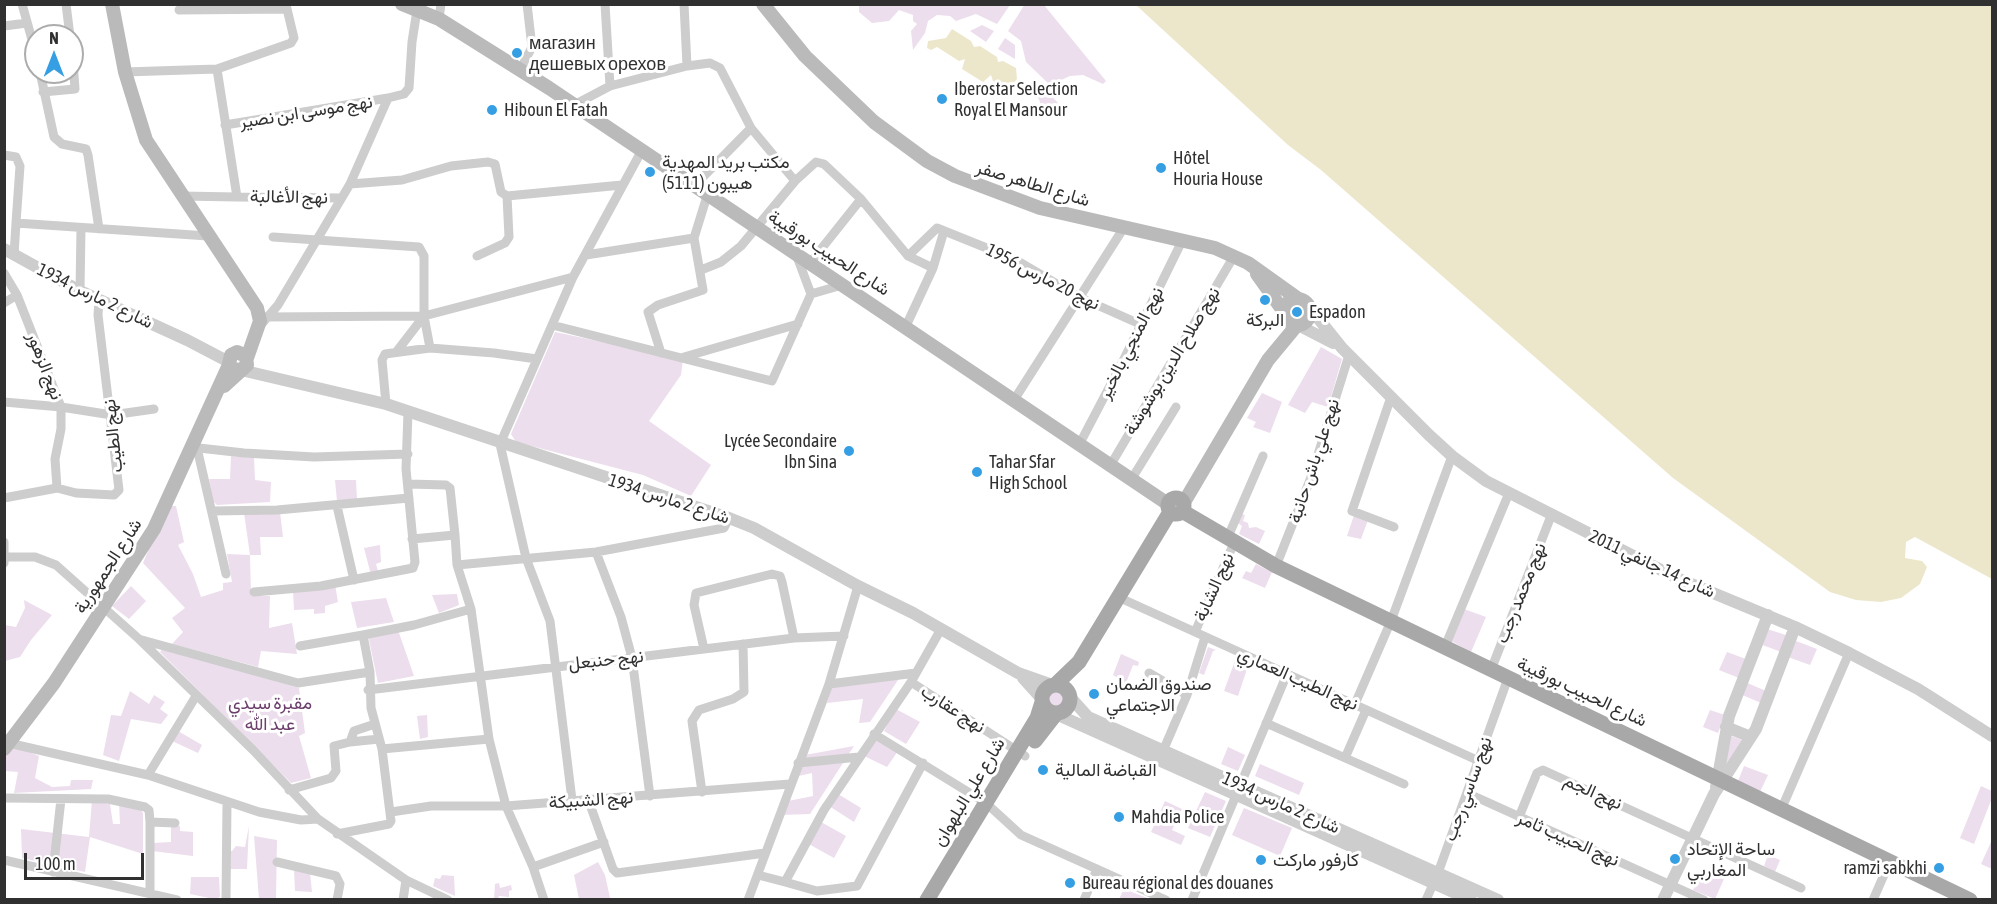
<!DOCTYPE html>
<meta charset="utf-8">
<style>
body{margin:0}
#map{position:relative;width:1997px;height:904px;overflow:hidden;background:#fff;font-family:"Asap Condensed",sans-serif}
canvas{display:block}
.frame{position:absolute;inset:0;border:6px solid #303030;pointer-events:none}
.north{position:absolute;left:24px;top:24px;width:60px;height:60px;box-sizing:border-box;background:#fff;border:2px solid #acacac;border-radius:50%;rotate:0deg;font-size:16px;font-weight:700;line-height:24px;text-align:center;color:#303030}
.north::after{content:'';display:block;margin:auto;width:21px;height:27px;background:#369fe3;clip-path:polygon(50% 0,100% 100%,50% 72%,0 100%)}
.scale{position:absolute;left:24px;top:853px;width:120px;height:27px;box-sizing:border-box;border:3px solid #303030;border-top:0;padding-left:8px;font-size:18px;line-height:21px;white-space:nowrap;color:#303030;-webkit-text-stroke:4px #fff;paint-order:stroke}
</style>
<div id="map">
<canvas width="1997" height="904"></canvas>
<div class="frame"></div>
<div class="north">N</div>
<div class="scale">100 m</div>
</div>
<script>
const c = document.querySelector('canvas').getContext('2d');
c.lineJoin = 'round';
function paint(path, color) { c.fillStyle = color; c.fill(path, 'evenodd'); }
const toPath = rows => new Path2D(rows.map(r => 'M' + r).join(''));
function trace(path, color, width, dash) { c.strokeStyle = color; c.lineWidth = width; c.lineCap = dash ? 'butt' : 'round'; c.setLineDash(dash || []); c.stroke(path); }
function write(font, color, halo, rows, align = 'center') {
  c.font = font + ' "Asap Condensed",Vazirmatn,sans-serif'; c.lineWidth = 6; c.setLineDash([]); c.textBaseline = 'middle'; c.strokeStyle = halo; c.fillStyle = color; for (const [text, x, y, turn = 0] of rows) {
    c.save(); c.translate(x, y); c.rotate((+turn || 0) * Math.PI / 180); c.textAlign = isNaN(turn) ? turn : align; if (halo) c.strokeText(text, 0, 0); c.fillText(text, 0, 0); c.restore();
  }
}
paint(toPath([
 [1025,4,1044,5,1106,81,1103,84,1083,75,1070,76,1050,85,1026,62,1021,41,1008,31],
 [859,5,859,4,1010,5,997,24,976,14,956,21,950,16,937,15,928,21,925,33,913,50,911,31,917,24,913,21,913,15,899,10,889,21,872,23,859,12],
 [982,25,994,31,986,42,970,31],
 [1005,38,1015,45,1015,59,998,49],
 [1034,78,1062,107,1060,118,1044,117,1039,99,1025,90,1035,86],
 [555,332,683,359,681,375,649,421,711,465,691,496,643,475,516,442,511,434],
 [1321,347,1342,359,1328,407,1312,402,1305,413,1288,405],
 [1262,393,1282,402,1270,433,1253,427,1256,422,1247,418],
 [231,456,254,458,255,480,271,482,270,502,217,505,213,501,209,479,230,479],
 [335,480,356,480,357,499,337,501],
 [167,506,176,506,184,542,178,545,193,574,201,597,223,590,223,583,232,582,227,554,250,555,244,513,280,512,283,537,260,537,261,555,250,555,251,596,270,596,269,628,292,623,297,654,261,651,258,667,172,644,183,632,172,618,185,608,143,563],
 [1242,514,1245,515,1243,521,1248,523,1249,528,1256,527,1265,531,1259,544,1239,534,1242,526,1238,523],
 [1354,515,1368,520,1361,539,1347,536],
 [380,545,381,562,376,564,378,571,371,575,364,548],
 [1256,564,1272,572,1265,588,1242,578,1246,571,1251,573],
 [335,584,338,602,325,606,325,613,314,614,314,609,294,610,293,590],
 [131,586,146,601,129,619,112,606],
 [457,594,459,605,439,613,432,595],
 [386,598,394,622,357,628,351,602],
 [24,600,52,615,31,640,20,657,5,661,5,625,16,627,25,608],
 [1464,609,1486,617,1471,652,1451,641],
 [1767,629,1786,635,1781,652,1760,644],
 [398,630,414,676,378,683,368,635],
 [1796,641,1817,649,1810,665,1788,657],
 [164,647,299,688,305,733,299,736,311,778,291,783,160,652],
 [1208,647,1216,650,1213,651,1204,675,1199,673],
 [1727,652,1746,659,1739,678,1719,670],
 [1121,654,1139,662,1138,666,1133,665,1126,683,1113,675],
 [1236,658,1249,663,1238,696,1224,691],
 [900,677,870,722,859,723,863,699,827,703,833,684],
 [1745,682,1766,691,1761,703,1740,694],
 [130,691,149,704,154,695,165,702,160,709,168,715,161,724,131,719,119,761,103,755,111,715,121,716],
 '1049 699a8 8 0 1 1 16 0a8 8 0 1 1-16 0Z',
 [896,709,920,722,906,744,884,731],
 [1710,710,1725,715,1718,733,1703,727],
 [427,715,428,737,420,739,417,716],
 [178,731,202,745,198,753,172,741],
 [1731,736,1742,740,1727,764,1726,763],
 [873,738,898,751,887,767,862,755],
 [12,745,39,756,35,778,52,787,70,786,71,780,93,780,91,789,14,793,18,772,5,771,5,755],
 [854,746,810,814,780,815,788,801,813,796,812,773,794,777,805,755],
 [1228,747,1245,755,1238,771,1221,764],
 [1260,764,1304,783,1299,795,1255,776],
 [1744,766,1768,775,1760,792,1738,781],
 [1981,786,1992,791,1992,798,1974,844,1960,838],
 [1205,792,1226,801,1210,837,1188,828],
 [838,794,861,808,854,822,829,806],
 [92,800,110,804,113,824,120,824,119,802,140,809,143,813,143,854,90,837,85,872,22,858,21,829,89,837],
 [1165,801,1182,809,1172,830,1185,836,1181,845,1151,832],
 [1244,808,1292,828,1280,856,1232,835],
 [821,822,846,836,834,858,807,843],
 [171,826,180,826,180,831,193,832,193,856,152,851,153,843,171,842],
 [249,826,247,869,229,869,228,851,232,851,236,846,245,847],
 [254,836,277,840,276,899,259,899],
 [1991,842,1992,843,1992,869,1981,864],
 [1768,855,1780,860,1775,872,1764,866],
 [598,862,605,875,610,898,579,899,574,875],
 [294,869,310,873,312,892,295,891],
 [1702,869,1724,879,1715,899,1693,890],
 [442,875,454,876,455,896,433,886,435,878,440,879],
 [191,877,219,877,220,897,214,899,190,894],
 [499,883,500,888,511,885,512,890,509,891,509,897,499,896,498,899,494,899,495,884],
 [1124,889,1150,899,1119,899]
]), '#ecdeed');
paint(toPath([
 [1136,5,1992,5,1992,579,1915,537,1906,542,1905,558,1922,561,1927,567,1920,584,1901,598,1881,602,1856,600,1830,592,1673,478,1321,170,1288,145],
 [952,29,971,41,974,47,980,46,997,57,998,62,1003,61,1016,68,1017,79,1012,85,1004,87,993,81,991,75,983,82,962,69,965,59,959,61,937,47,931,50,927,48,928,41,946,38]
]), '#ece7cb');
trace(toPath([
 [22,4,36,54],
 [66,4,70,36],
 [179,10,287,9,285,4],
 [439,19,441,4],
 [4,26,27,23],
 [687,66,710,63,720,68,751,128,795,181],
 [520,70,532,47,527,4],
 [40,72,54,137,62,144,86,149,88,155,99,229],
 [125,72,217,69,291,43,294,38,287,9],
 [610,86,687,66,684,4],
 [43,92,75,89,72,48],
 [574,105,610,86,605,4],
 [225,125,388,98],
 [4,155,16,157,20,166,16,223],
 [350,184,402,180,451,166,488,162,495,164,501,192,507,196,622,185],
 [693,187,751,128],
 [181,196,237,197,217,69],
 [237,197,341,198],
 [273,237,419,247,424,256,424,316,430,348],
 [694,238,707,196],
 [14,255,16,223,208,236],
 [586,255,694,238,703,290,658,305,648,312,661,353],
 [477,256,505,243,509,237,507,196],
 [908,256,937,228,1014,259,1079,297,1142,325],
 [810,263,861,199],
 [701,270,721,262,741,246,795,181,816,162,824,164,861,199,908,256,933,268],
 [4,273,17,295,61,407,4,402],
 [80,291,81,228],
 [811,294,842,285],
 [4,303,17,295],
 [264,317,424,316,573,277],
 [552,325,772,381,811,294,796,254],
 [906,326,933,268,944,231],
 [259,327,278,305,350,184,388,98,404,94,409,88,412,42,417,10],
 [397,351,424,316],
 [684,357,798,324],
 [1391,397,1352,511,1394,527],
 [1014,400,1123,229],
 [386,404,382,360,385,354,430,348,494,353,537,359],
 [1079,445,1123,361,1182,241],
 [190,447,244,453,314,457,408,454],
 [197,448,226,574],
 [1110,466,1234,256],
 [1131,480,1176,407],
 [409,484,446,485,450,488,455,535],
 [57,488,55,459,61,429,61,407,112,415,154,409],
 [4,498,57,488,76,493,114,495,119,490,98,315,99,300],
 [337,506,354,580],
 [212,511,277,510,409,498],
 [412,539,455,535,457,565,471,609,489,739,506,806,533,867,544,900],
 [1227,539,1263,456],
 [4,542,4,563],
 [596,552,621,617,632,658,650,796],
 [4,557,35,557,56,565,139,639,253,750,318,819,406,880,448,900],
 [457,565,596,552,724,528,729,518],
 [1276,566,1310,480,1349,355],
 [254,592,321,586,413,568,415,562,406,469,408,412],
 [1118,597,1479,761],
 [1195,632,1234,543],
 [142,640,298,683,370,672],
 [300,646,363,635],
 [704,649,694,605,696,593,772,574,780,576,782,582,794,638],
 [1444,649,1509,493],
 [1491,670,1551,516],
 [1149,673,1187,695],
 [911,682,1025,756],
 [829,684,916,673],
 [368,690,794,638,844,636],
 [1355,704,1391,621,1452,456],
 [1266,723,1404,784],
 [375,724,354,731,350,742,379,739],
 [874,734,986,803,1021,835,1166,900],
 [4,742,148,775,259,812,301,820,318,819],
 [382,749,489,739],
 [1163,751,1187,695,1205,637],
 [1345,758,1366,710],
 [798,763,859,757],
 [923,763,857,886,817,891,785,882,824,810,911,682,941,629],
 [148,775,196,696],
 [289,790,331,778,336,771,334,746,350,742],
 [702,792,692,721,699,710,733,699,744,692,743,644],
 [1467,793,1704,900],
 [4,798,108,799,145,807,149,810,150,822,150,894],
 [588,799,613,869,617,873,765,853],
 [572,800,550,621,526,558,500,444,573,277,642,150],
 [1781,810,1849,653],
 [391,812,431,806,506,806,790,784],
 [1519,817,1537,773,1543,770,1801,888],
 [150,822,175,823],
 [337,834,389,824,391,821,382,749,371,708,370,672,363,635,414,625,471,609],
 [4,860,177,900],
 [277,862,336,876,340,884,337,900],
 [533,867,604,842],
 [53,872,61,799],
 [758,875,785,882],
 [226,900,227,802],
 [403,900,406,880],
 [748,900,829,684,858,586],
 [1084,900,1097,869],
 [1192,900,1287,674],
 [1426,900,1438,873,1508,678],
 [1873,900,1890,861]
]), '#cdcdcd', 9);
trace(toPath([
 [4,249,80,291,187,340,229,362],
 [1310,308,1342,348,1429,435,1452,456,1486,481,1677,578,1795,627,1849,653,1918,689,1992,736],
 [1298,325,1333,343],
 [241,370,386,404,729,518,754,528,858,586,913,613,1018,673,1052,685],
 [1023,678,1042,699],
 [1071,698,1088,717,1498,900],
 [1056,714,1471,900],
 [1726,727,1751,737],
 [1716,787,1729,716,1768,615],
 [1663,900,1714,794,1756,729,1795,627]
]), '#cdcdcd', 12);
trace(toPath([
 [112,4,125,72,146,140,257,308,260,321,247,358],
 [402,4,439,19,549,88,1168,504],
 [763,4,805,56,874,122,927,161,955,176,1040,208,1215,248,1248,263,1297,298],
 [1257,274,1284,312],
 '1284 312a13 13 0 1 1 26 0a13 13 0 1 1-26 0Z',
 [224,386,247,365,246,356,237,352,231,355,229,364,232,369,240,370],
 [1183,504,1268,360,1297,325],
 [4,749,54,683,154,529,229,365]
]), '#bababa', 14);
trace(toPath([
 '1168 506a8 8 0 1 1 16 0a8 8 0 1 1-16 0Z',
 [1182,511,1276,566,1970,900],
 '1042 699a14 14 0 1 1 28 0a14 14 0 1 1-28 0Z',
 [1055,685,1079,662,1170,512],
 [1035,741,1056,714],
 [927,900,1037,718,1042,702]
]), '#a8a8a8', 15);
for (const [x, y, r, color] of [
 [517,53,6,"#369fe3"],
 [942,99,6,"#369fe3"],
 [492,110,6,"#369fe3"],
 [1161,168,6,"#369fe3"],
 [650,172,6,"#369fe3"],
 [1265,300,6,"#369fe3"],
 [1297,312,6,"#369fe3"],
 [849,451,6,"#369fe3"],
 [977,472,6,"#369fe3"],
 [1094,694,6,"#369fe3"],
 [1043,770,6,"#369fe3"],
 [1119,817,6,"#369fe3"],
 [1675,859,6,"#369fe3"],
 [1261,860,6,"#369fe3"],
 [1939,868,6,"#369fe3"],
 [1070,883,6,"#369fe3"]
]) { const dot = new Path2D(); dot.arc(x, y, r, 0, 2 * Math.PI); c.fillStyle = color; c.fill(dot); trace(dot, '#fff', 2); }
write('18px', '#303030', '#fff', [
 ["магазин",529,43],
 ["дешевых орехов",529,64],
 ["Iberostar Selection",954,89],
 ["Royal El Mansour",954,110],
 ["Hiboun El Fatah",504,110],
 ["Hôtel",1173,158],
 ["Houria House",1173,179],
 ["مكتب بريد المهدية",662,162],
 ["هيبون (5111)",662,183],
 ["Espadon",1309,312],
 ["البركة",1265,320,"center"],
 ["Lycée Secondaire",837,441,"right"],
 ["Ibn Sina",837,462,"right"],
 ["Tahar Sfar",989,462],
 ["High School",989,483],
 ["صندوق الضمان",1106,684],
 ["الاجتماعي",1106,705],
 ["القباضة المالية",1055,770],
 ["Mahdia Police",1131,817],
 ["ساحة الإتحاد",1687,849],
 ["المغاربي",1687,870],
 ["كارفور ماركت",1273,860],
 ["ramzi sabkhi",1927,868,"right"],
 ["Bureau régional des douanes",1082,883]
], 'left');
write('18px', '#303030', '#fff', [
 ["نهج موسى ابن نصير",306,112,-9],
 ["شارع الطاهر صفر",1033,184,17],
 ["نهج الأغالبة",289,197,1],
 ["شارع الحبيب بورقيبة",829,253,33],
 ["نهج 20 مارس 1956",1043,277,27],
 ["شارع 2 مارس 1934",95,296,26],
 ["نهج المنجي بالخير",1131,343,-63],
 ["نهج صلاح الدين بوشوشة",1172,361,-59],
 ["نهج الزهور",45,366,69],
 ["نهج الطيب",113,436,-96],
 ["نهج علي باش حانبة",1314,461,-72],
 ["شارع 2 مارس 1934",669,499,18],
 ["شارع 14 جانفي 2011",1652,564,25],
 ["شارع الجمهورية",108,566,-57],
 ["نهج الشابة",1214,587,-66],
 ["نهج محمد رجب",1521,593,-68],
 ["نهج حنبعل",606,660,-6],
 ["نهج الطيب العماري",1298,679,24],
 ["شارع الحبيب بورقيبة",1582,692,25],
 ["نهج عقارب",953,709,33],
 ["نهج ساسي رجب",1468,789,-70],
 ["شارع علي البلهوان",969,792,-59],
 ["نهج الجم",1593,792,24],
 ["نهج الشبيكة",591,800,-4],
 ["شارع 2 مارس 1934",1281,803,24],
 ["نهج الحبيب ثامر",1568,839,24]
]);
write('18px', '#6c3e6b', '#fff', [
 ["مقبرة سيدي",270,703],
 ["عبد الله",270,724]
]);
</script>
